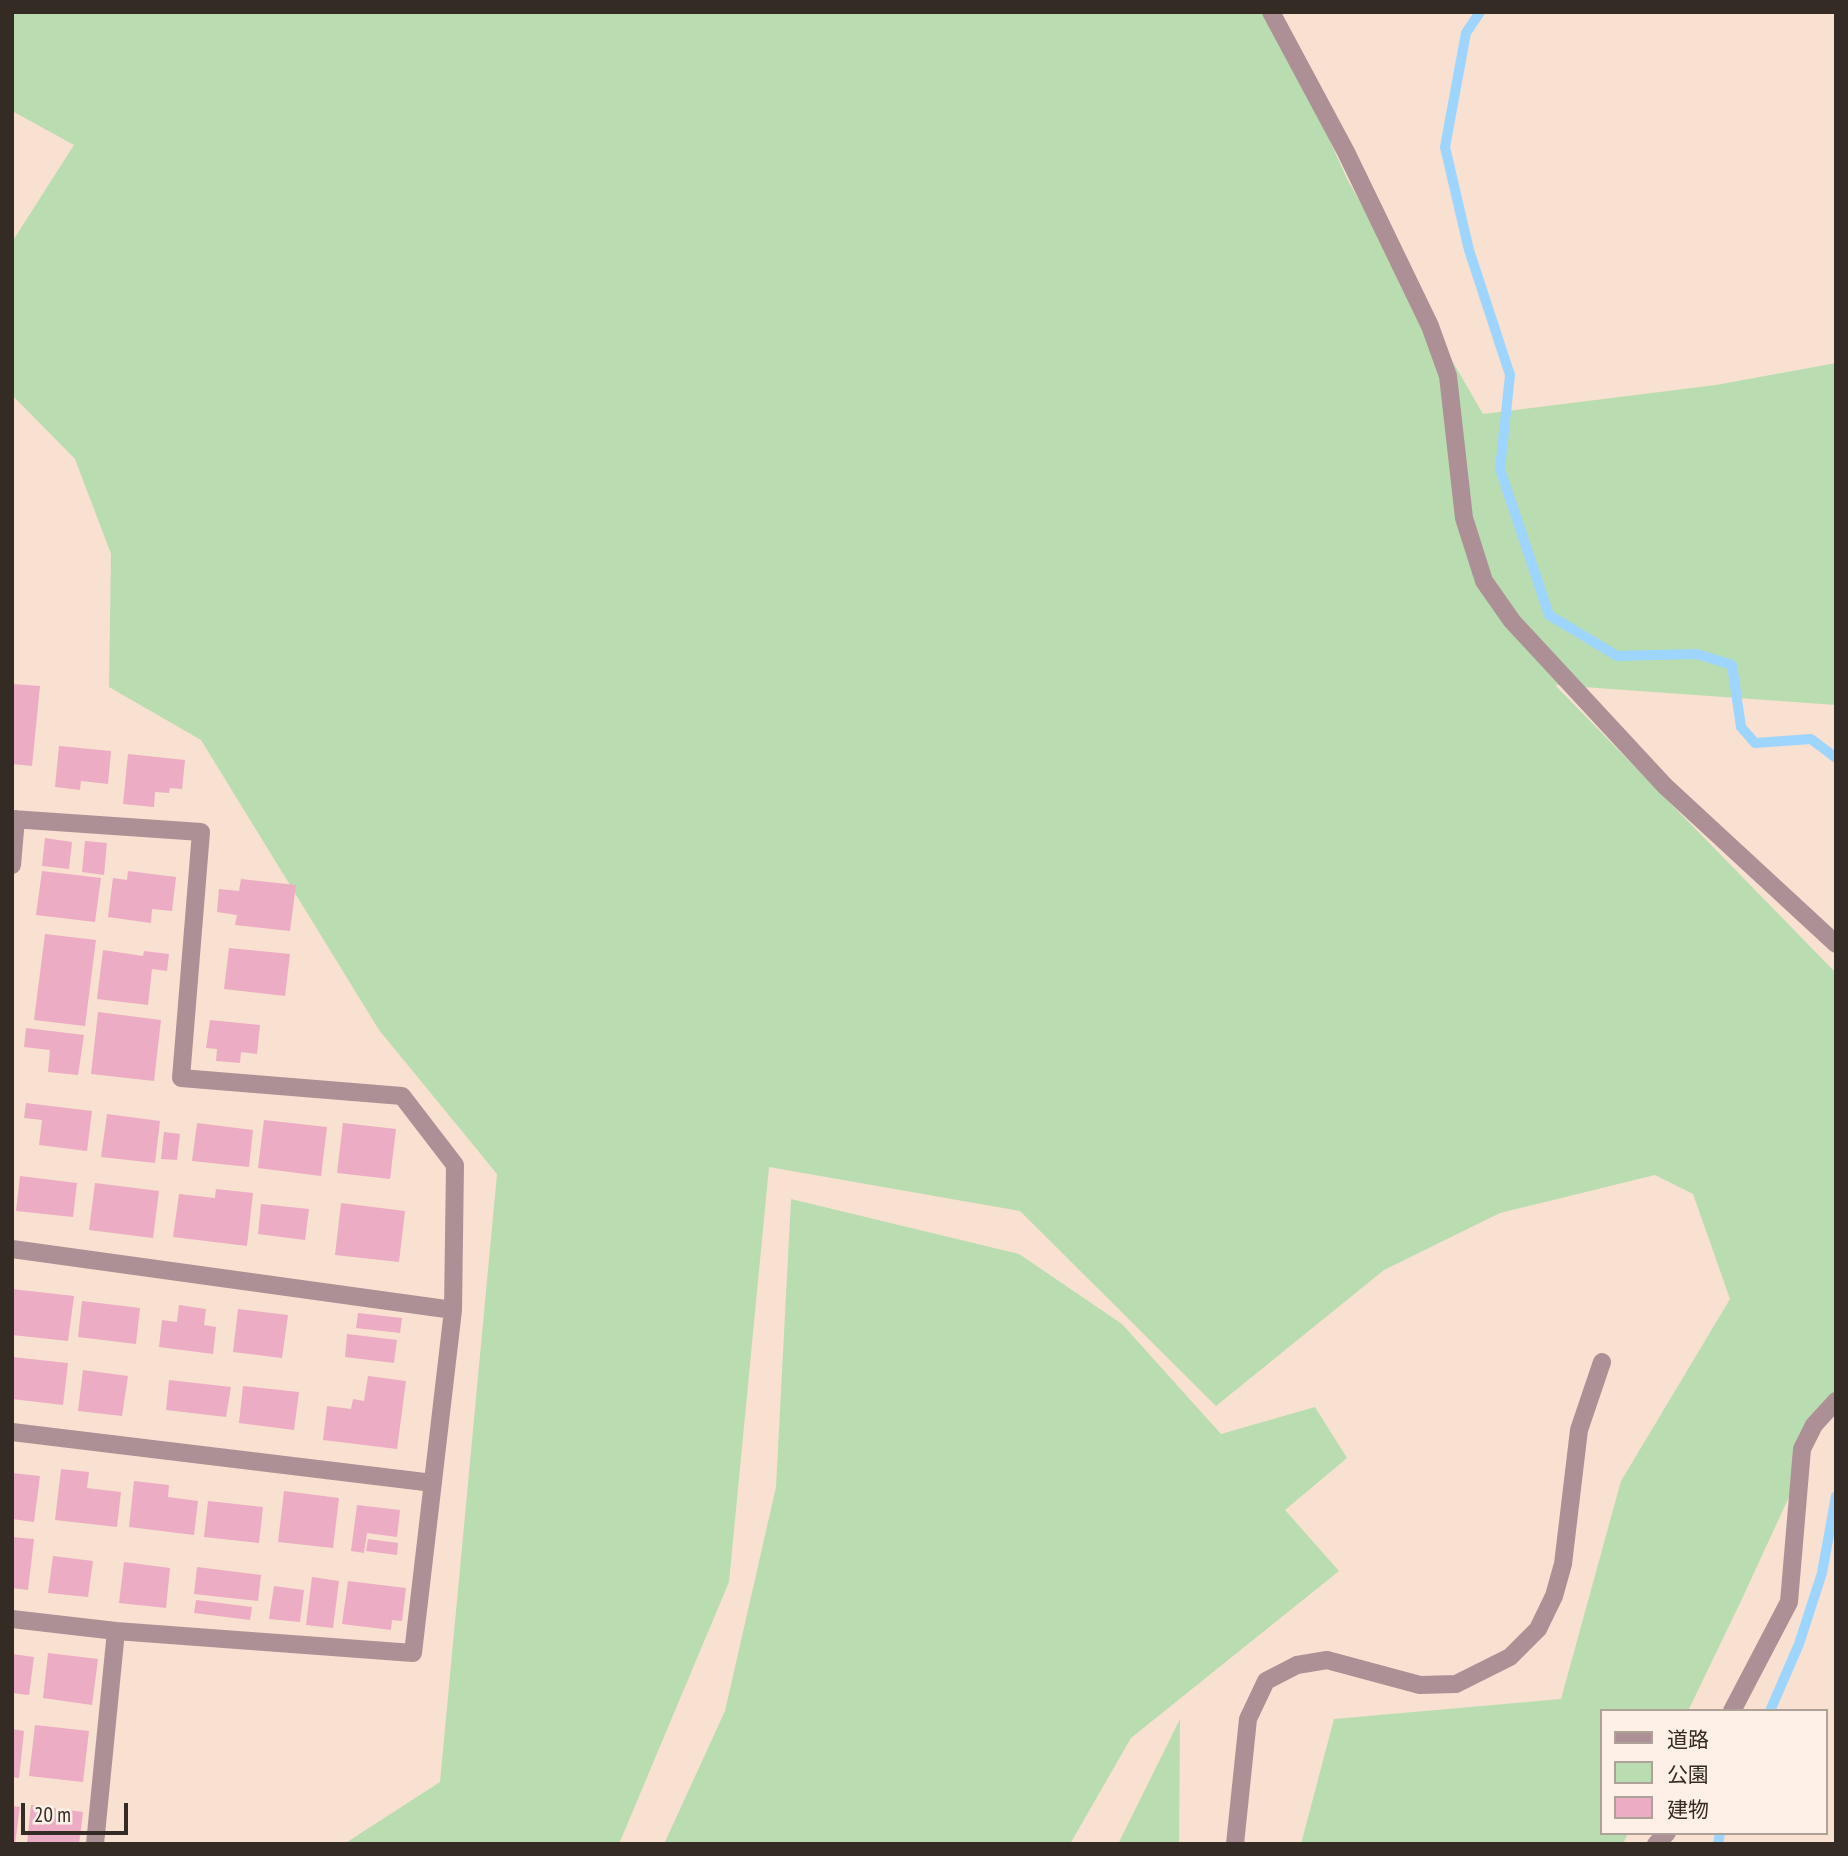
<!DOCTYPE html>
<meta charset="utf-8">
<style>
body{margin:0}
#map{position:relative;width:1848px;height:1856px;overflow:hidden;background:#f8e1d0;font-family:"PT Sans Narrow","Noto Sans JP",sans-serif}
canvas{display:block}
.frame{position:absolute;inset:0;border:14px solid #332b24;pointer-events:none}
.legend{position:absolute;left:1600px;top:1709px;width:228px;height:126px;box-sizing:border-box;background:#fef0e6;border:2px solid #ada198;margin:0;padding:9px 12px;list-style:none;font-size:21px;color:#332b24}
.legend li{display:flex;align-items:center;gap:14px;height:35px}
.legend b{width:35px;border:2px solid #ada198}
.scale{position:absolute;left:21px;top:1803px;width:107px;height:32px;box-sizing:border-box;border:4px solid #332b24;border-top:0;padding-left:9px;font-size:21px;line-height:24px;white-space:nowrap;color:#332b24;-webkit-text-stroke:5px #fef0e6;paint-order:stroke}
</style>
<div id="map">
<canvas width="1848" height="1856"></canvas>
<div class="frame"></div>
<ul class="legend">
<li><b style="height:9px;background:#ad9095"></b>道路</li>
<li><b style="height:19px;background:#b9ddb1"></b>公園</li>
<li><b style="height:19px;background:#ecacc3"></b>建物</li>
</ul>
<div class="scale">20 m</div>
</div>
<script>
const c = document.querySelector('canvas').getContext('2d');
c.lineJoin = 'round';
function paint(path, color) { c.fillStyle = color; c.fill(path, 'evenodd'); }
const toPath = rows => new Path2D(rows.map(r => 'M' + r).join(''));
function trace(path, color, width, dash) { c.strokeStyle = color; c.lineWidth = width; c.lineCap = dash ? 'butt' : 'round'; c.setLineDash(dash || []); c.stroke(path); }
paint(toPath([
 [12,12,1272,12,1348,181,1483,414,1716,385,1836,363,1836,705,1555,685,1836,973,1836,1395,1741,1601,1688,1711,1601,1711,1601,1833,1628,1833,1623,1844,1301,1844,1334,1719,1561,1699,1621,1481,1730,1299,1693,1194,1655,1175,1500,1213,1384,1270,1216,1406,1020,1211,769,1167,729,1582,619,1844,344,1844,440,1782,497,1174,379,1030,201,740,109,687,111,554,75,459,12,395,12,242,74,145,12,111],
 [791,1199,1019,1254,1122,1324,1221,1434,1315,1407,1347,1458,1285,1510,1339,1571,1131,1738,1070,1844,664,1844,725,1711,776,1487],
 [1180,1719,1179,1844,1118,1844]
]), '#b9ddb1');
trace(toPath([
 [1480,12,1466,33,1445,147,1469,250,1510,375,1500,469,1549,615,1617,656,1697,654,1732,665,1741,727,1755,743,1811,739,1836,758],
 [1770,1711,1799,1644,1822,1573,1836,1496],
 [1718,1844,1720,1833]
]), '#9ed5fe', 10);
paint(toPath([
 [12,684,40,686,32,766,12,764],
 [59,746,111,751,108,784,81,781,80,790,55,787],
 [128,754,185,760,182,789,170,788,169,793,155,792,154,807,123,804],
 [45,838,72,842,69,869,42,866],
 [85,841,107,843,104,875,82,872],
 [42,871,101,878,95,922,36,915],
 [128,871,176,877,172,911,152,909,151,923,108,917,113,878,127,880],
 [241,879,296,885,290,931,235,925,237,915,217,912,219,889,239,891],
 [45,934,96,940,85,1026,34,1020],
 [229,948,290,954,285,996,224,989],
 [103,950,143,956,144,951,169,954,167,971,152,969,148,1005,97,999],
 [98,1012,161,1020,154,1081,91,1074],
 [210,1020,260,1025,257,1054,241,1052,240,1063,216,1061,217,1049,206,1048],
 [26,1028,84,1035,78,1075,48,1072,50,1050,24,1047],
 [26,1103,92,1111,87,1151,39,1145,42,1120,24,1118],
 [107,1114,160,1121,155,1163,101,1157],
 [264,1120,327,1127,321,1176,258,1168],
 [197,1123,253,1130,249,1167,192,1161],
 [343,1123,396,1129,390,1179,337,1173],
 [164,1132,180,1134,177,1160,161,1159],
 [20,1176,77,1183,73,1217,16,1211],
 [95,1183,159,1191,153,1238,89,1230],
 [216,1189,253,1193,247,1246,173,1237,179,1194,215,1198],
 [341,1203,405,1211,399,1262,335,1255],
 [261,1204,309,1209,305,1240,258,1234],
 [12,1289,74,1296,68,1341,12,1335],
 [82,1301,140,1308,136,1344,78,1337],
 [179,1305,206,1309,204,1325,216,1327,213,1354,159,1347,162,1320,177,1322],
 [238,1309,288,1315,282,1358,233,1352],
 [358,1313,402,1318,400,1333,356,1328],
 [347,1334,397,1340,394,1363,345,1357],
 [12,1357,68,1363,63,1405,12,1399],
 [83,1370,128,1376,122,1416,78,1411],
 [368,1376,406,1381,397,1449,323,1440,327,1406,351,1409,353,1399,364,1401],
 [169,1380,231,1387,226,1417,166,1410],
 [243,1386,299,1392,294,1430,239,1423],
 [61,1469,89,1472,87,1488,121,1492,117,1527,55,1520],
 [12,1473,40,1476,34,1522,12,1519],
 [134,1481,169,1485,168,1497,198,1501,194,1535,129,1527],
 [284,1491,339,1498,333,1548,278,1542],
 [208,1501,263,1507,259,1543,204,1537],
 [357,1505,400,1510,397,1537,367,1533,364,1553,351,1551],
 [12,1537,34,1539,28,1590,12,1588],
 [368,1539,398,1543,397,1555,366,1551],
 [53,1556,93,1561,88,1597,48,1593],
 [124,1562,170,1568,166,1608,119,1603],
 [197,1567,261,1575,258,1601,194,1594],
 [312,1577,339,1581,333,1628,306,1625],
 [348,1581,406,1588,402,1621,392,1620,391,1630,342,1624],
 [274,1586,304,1590,300,1622,269,1619],
 [196,1600,252,1607,250,1620,194,1613],
 [48,1653,98,1659,92,1705,43,1698],
 [12,1654,34,1657,29,1695,12,1693],
 [35,1725,89,1731,83,1782,29,1776],
 [12,1729,24,1731,19,1778,12,1777],
 [31,1805,83,1812,79,1844,27,1844],
 [12,1806,20,1807,15,1844,12,1844]
]), '#ecacc3');
trace(toPath([
 [1732,1711,1789,1602,1802,1449,1814,1425,1836,1401],
 [1235,1844,1248,1719,1266,1681,1297,1665,1327,1660,1420,1685,1456,1684,1510,1657,1538,1629,1554,1596,1563,1564,1579,1430,1602,1362],
 [1656,1844,1667,1833]
]), '#ad9095', 18);
trace(toPath([
 [1271,12,1346,152,1430,326,1448,376,1464,518,1484,581,1512,621,1665,786,1836,944],
 [12,819,201,832,181,1078,402,1096,455,1165,453,1310,413,1653,116,1631,12,1619],
 [12,865,16,819],
 [12,1249,453,1310],
 [12,1432,433,1483],
 [95,1844,116,1631]
]), '#ad9095', 18);
</script>
